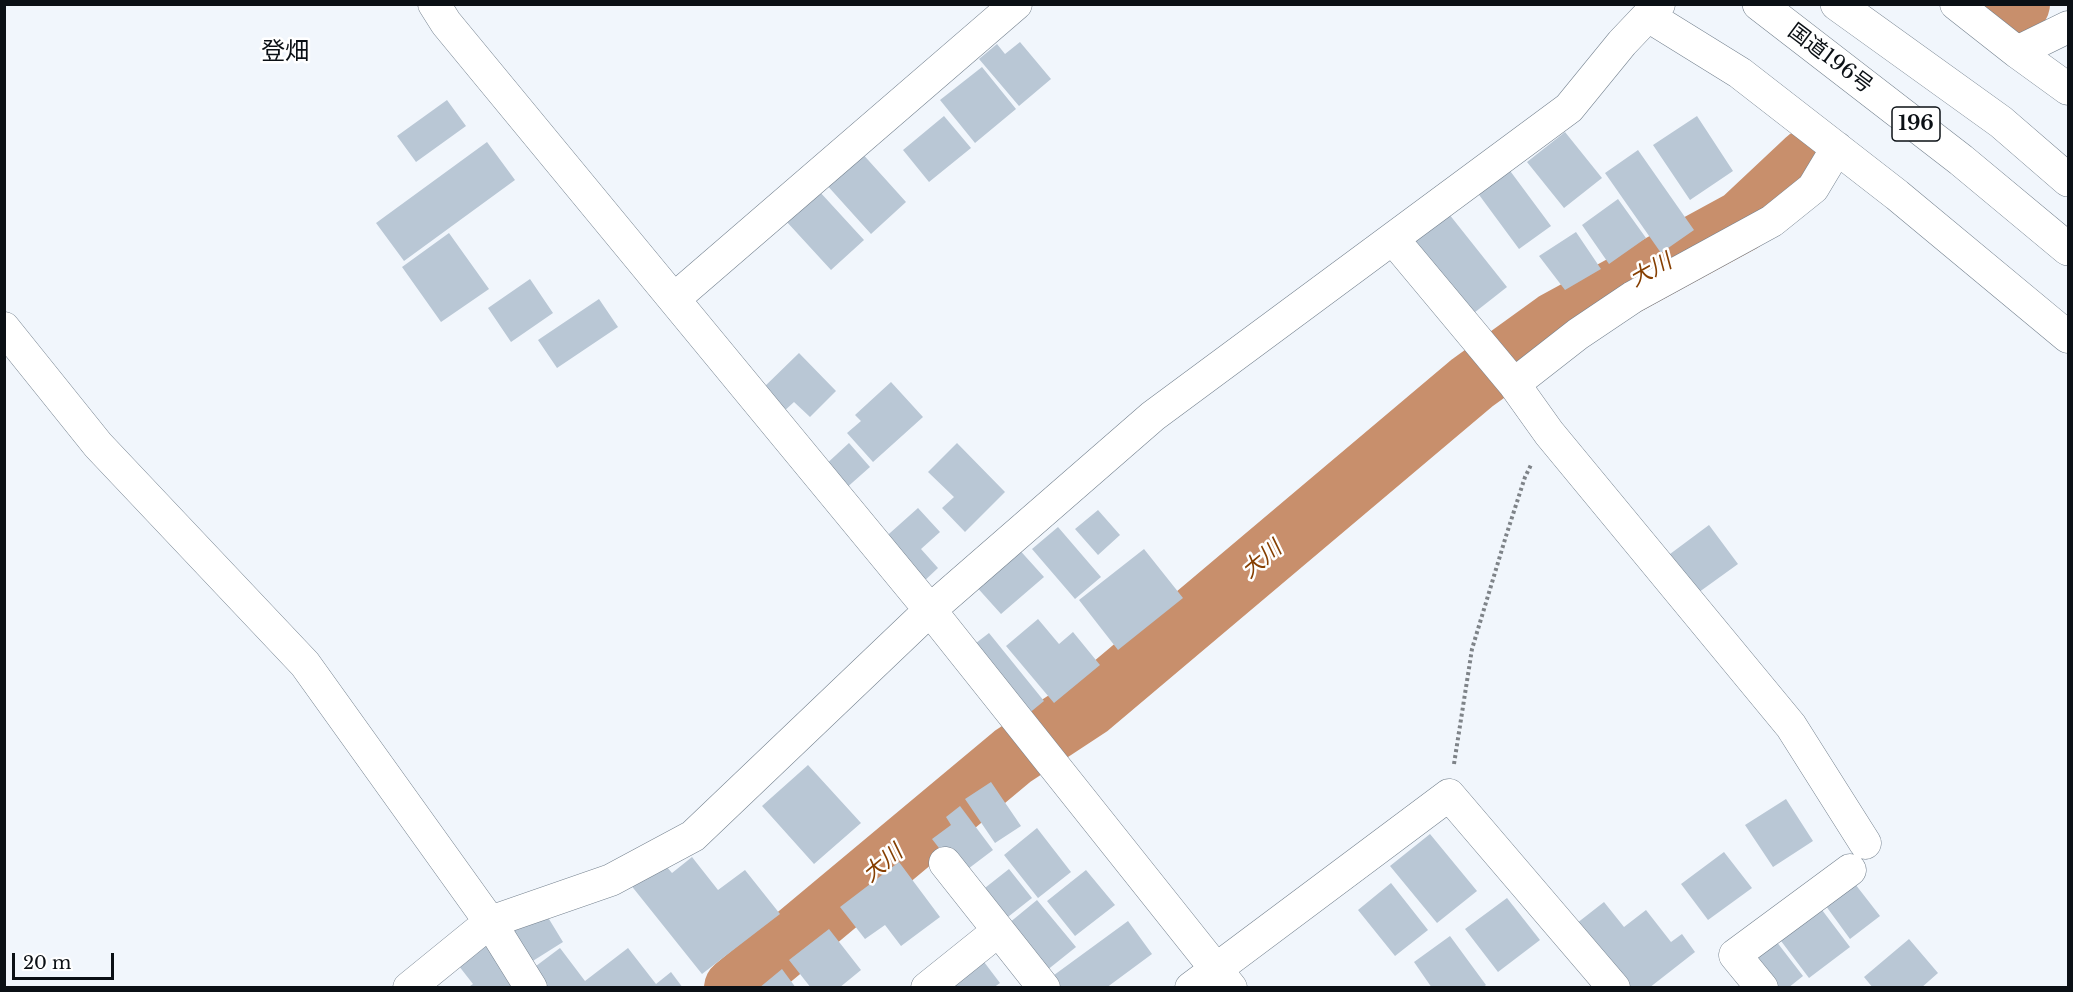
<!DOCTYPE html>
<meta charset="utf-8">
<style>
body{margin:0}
#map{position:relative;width:2073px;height:992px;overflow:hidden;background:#f1f6fc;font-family:"Libre Baskerville",serif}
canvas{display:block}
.frame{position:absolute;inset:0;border:6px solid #0b1015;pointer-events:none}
.scale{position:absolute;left:12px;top:953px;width:102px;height:27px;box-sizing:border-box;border:3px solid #0b1015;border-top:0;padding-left:8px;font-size:18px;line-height:21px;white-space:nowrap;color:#0b1015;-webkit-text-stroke:4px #fff;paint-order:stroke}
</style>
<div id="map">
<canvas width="2073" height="992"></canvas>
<div class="frame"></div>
<div class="scale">20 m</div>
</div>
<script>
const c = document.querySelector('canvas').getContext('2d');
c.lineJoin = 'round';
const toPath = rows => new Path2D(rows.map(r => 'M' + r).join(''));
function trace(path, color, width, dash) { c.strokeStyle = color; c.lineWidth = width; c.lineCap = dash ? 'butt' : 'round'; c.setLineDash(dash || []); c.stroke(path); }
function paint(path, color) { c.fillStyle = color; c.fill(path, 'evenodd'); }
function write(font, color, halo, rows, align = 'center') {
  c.font = font + ' "Libre Baskerville","Noto Sans JP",serif'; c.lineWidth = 5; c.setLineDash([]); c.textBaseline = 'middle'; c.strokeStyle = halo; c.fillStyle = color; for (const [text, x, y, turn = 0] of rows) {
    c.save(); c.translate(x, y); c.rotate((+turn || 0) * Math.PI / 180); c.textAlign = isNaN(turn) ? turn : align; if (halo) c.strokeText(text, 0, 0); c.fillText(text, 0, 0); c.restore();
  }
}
trace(toPath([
 [2008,12,2019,4],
 [735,988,1013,756,1089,706,1472,383,1555,323,1742,221,1807,160]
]), '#c88f6c', 62);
paint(toPath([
 [1020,42,1051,79,1019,106,979,59,997,44,1005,54],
 [982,67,1016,109,975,143,940,100],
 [447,100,466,126,416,162,397,136],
 [944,116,971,148,929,182,903,150],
 [1697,116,1733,171,1690,200,1653,145],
 [1565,132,1602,178,1564,208,1527,162],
 [487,142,515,180,404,261,376,223],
 [1638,150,1694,230,1661,253,1605,173],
 [860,151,906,202,871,234,825,183],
 [1505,164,1551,226,1519,249,1474,188],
 [819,191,864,240,831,270,786,221],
 [1618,199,1646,238,1609,264,1582,225],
 [1445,209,1507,287,1465,320,1404,242],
 [1576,232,1601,269,1565,290,1539,256],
 [449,233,489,289,441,322,402,267],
 [530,279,553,313,511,342,488,308],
 [599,299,618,327,557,368,538,340],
 [799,353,836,391,810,417,794,402,782,413,760,391],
 [891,382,923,417,873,462,847,433,861,421,855,415],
 [849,443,870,467,844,490,823,467],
 [957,443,1005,492,965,532,942,508,954,497,928,472],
 [918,508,940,532,921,549,938,568,921,584,881,541],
 [1098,510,1120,535,1098,555,1075,529],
 [1709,525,1738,564,1695,595,1666,557],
 [1058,527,1101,577,1075,599,1032,549],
 [1016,546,1044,577,1001,614,974,584],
 [1144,549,1183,598,1118,650,1079,600],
 [1038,619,1059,644,1073,632,1100,665,1054,703,1006,646],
 [989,633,1044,701,1022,719,967,650],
 [808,765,861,823,814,864,762,806],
 [991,782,1021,826,995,843,965,799],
 [1786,799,1813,841,1773,867,1745,825],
 [960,806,993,850,960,875,932,839,951,825,946,817],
 [1037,828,1071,872,1038,898,1004,855],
 [1430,834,1477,891,1437,923,1390,866],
 [1724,852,1752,888,1708,920,1681,884],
 [692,857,718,890,745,870,780,914,702,974,630,884,661,860,672,873],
 [899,862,940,917,901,946,885,925,865,939,840,907],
 [1009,869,1032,898,999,924,976,895],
 [1086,870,1115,905,1075,936,1047,901],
 [1852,880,1880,916,1850,939,1823,902],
 [1391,883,1428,930,1395,956,1358,910],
 [1507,898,1540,940,1498,972,1465,929],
 [1037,900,1076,947,1041,975,1003,928],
 [1604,902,1624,927,1646,910,1671,942,1682,934,1695,952,1649,988,1620,988,1572,927],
 [541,906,563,942,528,964,506,928],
 [1819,906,1850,947,1809,978,1778,937],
 [1128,921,1152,954,1106,988,1057,988,1050,978],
 [829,929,861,970,839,988,811,988,789,960],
 [487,936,517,988,467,988,473,984,455,961],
 [1450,936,1486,985,1482,988,1432,988,1414,962],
 [1909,939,1938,973,1921,988,1873,988,1864,977],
 [1776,941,1803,976,1788,988,1767,988,1748,963],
 [560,948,585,981,628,948,656,984,671,972,683,988,539,988,528,972],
 [978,954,1000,983,993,988,945,988],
 [782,969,796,988,759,988]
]), '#b9c7d5');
const street = toPath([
 [434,4,446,23,930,610,1231,988],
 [1956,4,2017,52,2068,27],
 [1648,16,1740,73,1897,195,2068,337],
 [2017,52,2068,89],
 [1393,239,1514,384,1549,433,1791,726,1865,843],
 [674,299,1016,4],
 [4,328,98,445,305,664,490,922,611,880,693,836,930,610,1153,416,1569,108,1622,43,1659,4],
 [1514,384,1578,334,1633,297,1772,221,1813,188,1837,148],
 [945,863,1044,988],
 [409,988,490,922,531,988],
 [927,988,998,931],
 [1191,988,1449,795,1614,988],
 [1762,988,1735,955,1850,870]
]);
const highway = toPath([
 [1759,4,1961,160,2068,249],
 [1837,4,2001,122,2068,180]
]);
trace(street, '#75828f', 33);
trace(highway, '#75828f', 34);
trace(toPath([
 [1454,764,1472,649,1506,536,1525,477,1531,465]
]), '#7e8388', 4, [3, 3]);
trace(street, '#fff', 32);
trace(highway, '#fff', 33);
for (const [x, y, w] of [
 [1916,124,48]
]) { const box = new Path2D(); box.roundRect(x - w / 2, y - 17, w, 34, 4.5); c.fillStyle = '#fff'; c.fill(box); trace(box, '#0b1015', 1.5); }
write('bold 20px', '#0b1015', null, [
 ["196",1916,124]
]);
write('21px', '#0b1015', '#fff', [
 ["国道196号",1830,59,37]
]);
write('italic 22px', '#863f02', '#fff', [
 ["大川",1651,271,-29],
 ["大川",1262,560,-40],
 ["大川",883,864,-40]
]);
write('24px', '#0b1015', '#fff', [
 ["登畑",285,52]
]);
</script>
